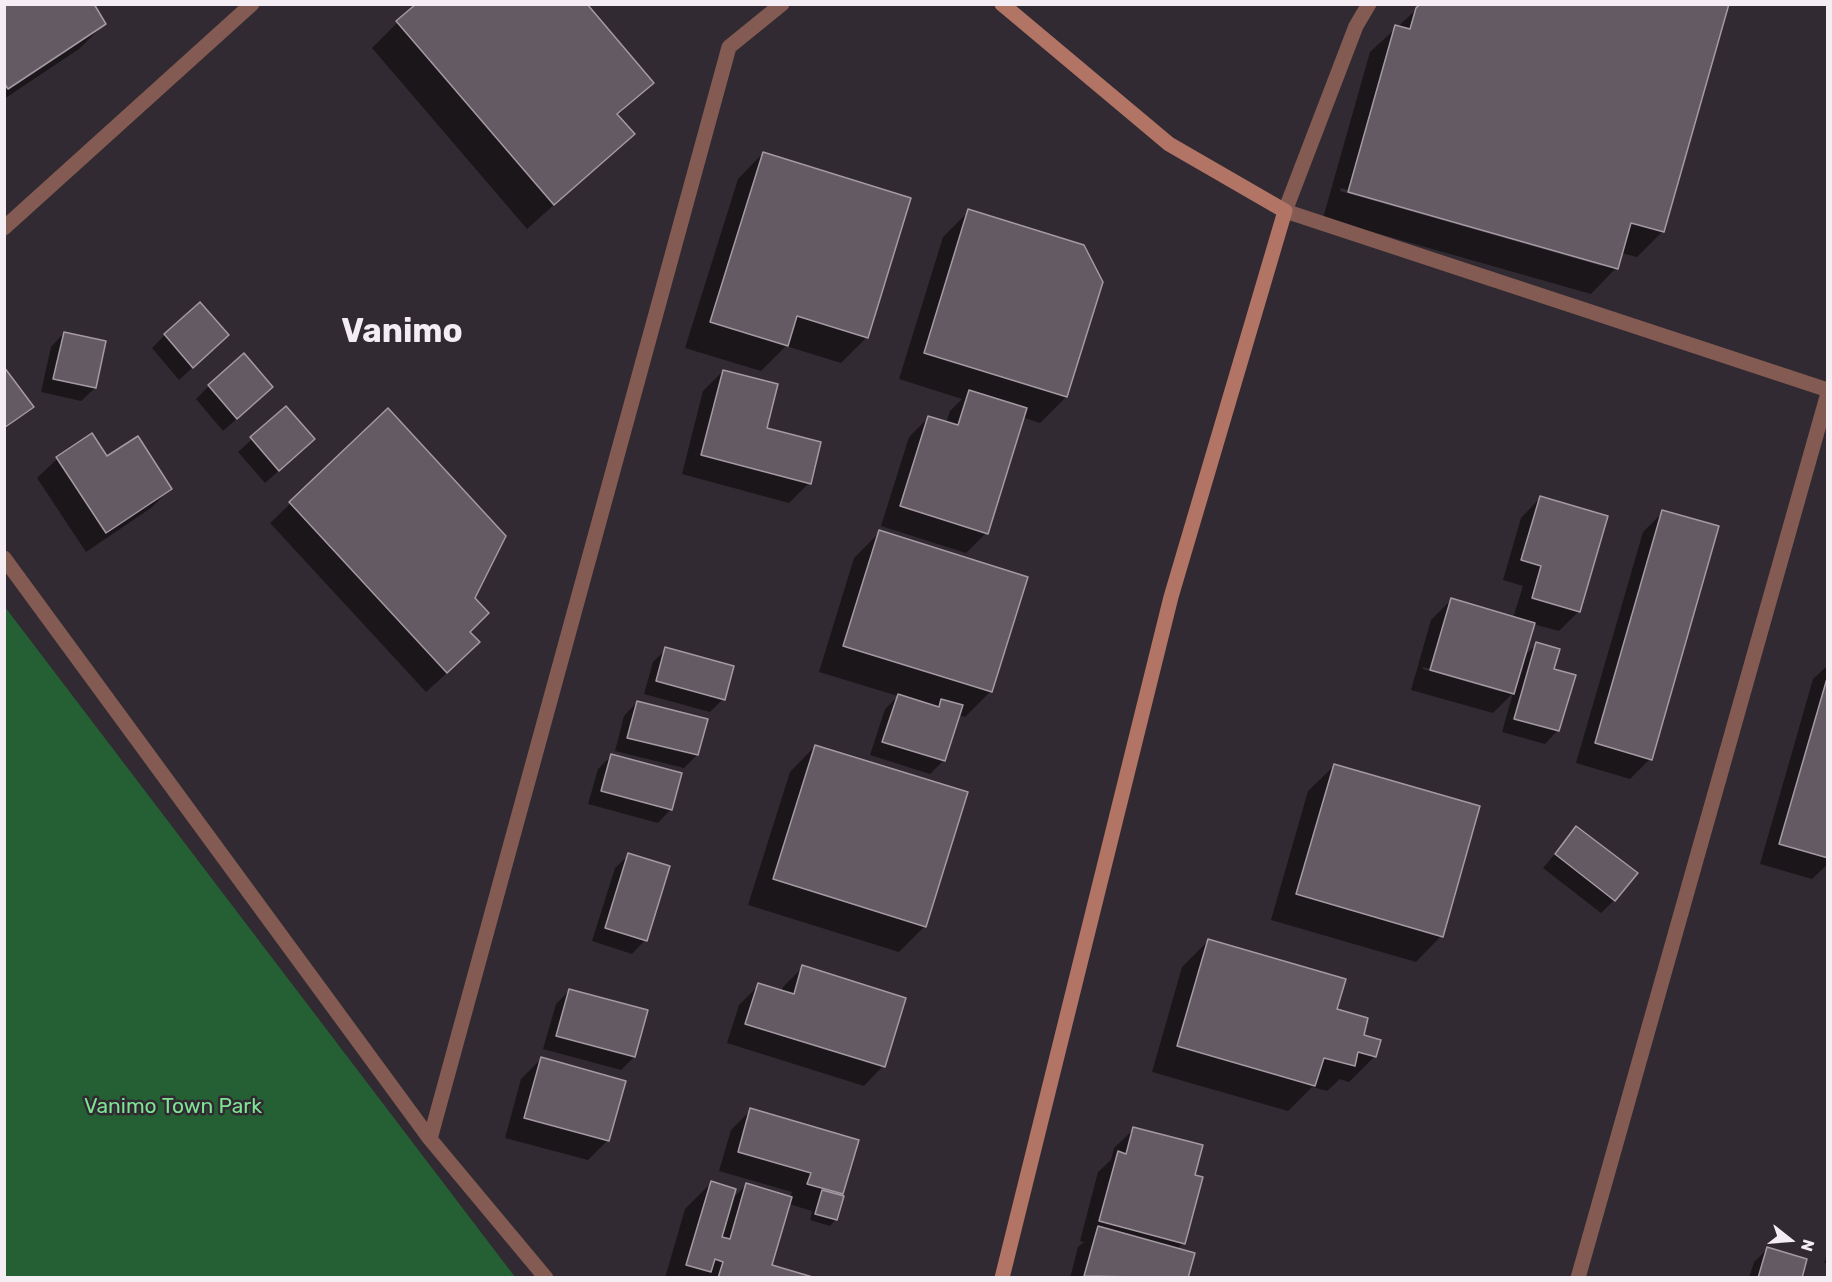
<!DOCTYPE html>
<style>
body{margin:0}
#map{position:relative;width:1832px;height:1282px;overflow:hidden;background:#322a32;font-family:Rubik,sans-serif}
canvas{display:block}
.frame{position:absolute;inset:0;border:6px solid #f4eef4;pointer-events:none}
.north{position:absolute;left:1760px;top:1210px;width:60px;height:60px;-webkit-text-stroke:4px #322a32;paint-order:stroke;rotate:107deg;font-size:16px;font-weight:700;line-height:24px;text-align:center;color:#f4eef4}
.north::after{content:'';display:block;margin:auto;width:21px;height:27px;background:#f4eef4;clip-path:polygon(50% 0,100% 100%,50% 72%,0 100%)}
</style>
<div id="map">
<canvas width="1832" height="1282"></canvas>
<div class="frame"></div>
<div class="north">N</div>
</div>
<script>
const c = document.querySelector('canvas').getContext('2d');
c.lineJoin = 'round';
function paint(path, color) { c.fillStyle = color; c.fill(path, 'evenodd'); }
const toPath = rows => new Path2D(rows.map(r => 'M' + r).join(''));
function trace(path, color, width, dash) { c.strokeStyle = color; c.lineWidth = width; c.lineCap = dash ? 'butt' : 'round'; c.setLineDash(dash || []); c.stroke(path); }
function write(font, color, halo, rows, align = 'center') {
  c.font = font + ' Rubik,sans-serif'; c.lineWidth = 5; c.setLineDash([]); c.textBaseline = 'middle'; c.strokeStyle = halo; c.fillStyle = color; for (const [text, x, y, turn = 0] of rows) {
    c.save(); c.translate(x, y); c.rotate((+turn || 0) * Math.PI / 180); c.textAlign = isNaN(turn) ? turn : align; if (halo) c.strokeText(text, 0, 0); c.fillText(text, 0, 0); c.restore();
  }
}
paint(toPath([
 [5,607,515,1277,5,1277]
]), '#246033');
paint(toPath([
 [4,4,104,24,79,49,4,99],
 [1417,9,1663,231,1637,257,1621,253,1616,268,1591,294,1323,218,1370,52],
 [1341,188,1602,262,1602,266,1340,191],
 [397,23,652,83,617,116,633,134,527,229,372,48],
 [763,153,867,337,841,363,786,346,761,371,685,348,738,179],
 [969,211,1102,282,1066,397,1040,423,1022,417,986,533,966,553,881,526,909,437,929,417,946,423,950,411,962,399,899,379,943,237],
 [64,333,95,388,81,401,41,392,51,347],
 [165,335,214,348,179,380,152,348],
 [4,369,32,407,4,430],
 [723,371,809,483,789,503,682,474,703,391],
 [209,386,258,400,223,431,196,399],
 [286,408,300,452,265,483,238,452],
 [388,411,474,598,469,632,459,662,426,692,270,523],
 [106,458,170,489,151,508,86,552,37,478,57,459],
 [1540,498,1579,611,1559,631,1533,624,1523,657,1537,644,1553,670,1558,730,1545,744,1502,732,1513,693,1493,713,1411,690,1431,620,1451,600,1513,618,1523,586,1503,580,1521,518],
 [1423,667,1502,689,1502,692,1423,669],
 [1663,512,1650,759,1630,779,1576,763,1643,532],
 [880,532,991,691,965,717,958,715,943,761,930,774,870,755,885,709,898,696,819,672,854,558],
 [666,649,723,699,710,712,644,694,653,662],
 [1828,665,1828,864,1812,879,1760,864,1813,679],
 [637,702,697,755,684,768,615,751,624,716],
 [815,746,925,926,899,952,748,905,790,772],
 [611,756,671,809,658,823,588,804,598,769],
 [1334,766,1441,936,1416,962,1271,920,1308,791],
 [1577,828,1614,900,1601,913,1543,868],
 [629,855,645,940,632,954,592,941,615,868],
 [1208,941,1362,1036,1375,1056,1349,1082,1340,1079,1327,1091,1312,1087,1288,1111,1152,1072,1182,967],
 [803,967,883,1066,864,1086,727,1043,739,1005,759,985,781,992,783,987],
 [569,991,634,1057,621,1070,543,1049,556,1004],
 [541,1059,608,1140,588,1160,505,1138,521,1079],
 [751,1110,841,1194,838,1196,836,1219,830,1226,810,1220,812,1211,789,1204,770,1266,812,1278,665,1278,685,1209,711,1183,731,1200,746,1185,790,1198,792,1192,719,1171,731,1130],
 [1134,1129,1193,1176,1183,1243,1177,1249,1186,1278,1070,1278,1078,1247,1084,1242,1080,1241,1098,1172,1111,1160,1114,1148],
 [1767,1249,1801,1278,1749,1278,1754,1262],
 [1828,1251,1828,1264,1824,1263]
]), '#0007');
const building = toPath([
 [4,4,94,4,106,24,8,89,4,83,4,4],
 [416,4,587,4,654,83,617,114,635,134,554,205,396,21,416,4],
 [1420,4,1729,4,1664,232,1631,223,1618,269,1348,192,1395,25,1410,29,1416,8,1420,4],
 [763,152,911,198,868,338,797,316,788,346,710,322,763,152],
 [968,209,1084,245,1103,282,1067,397,924,353,968,209],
 [200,302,229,335,193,368,164,334,200,302],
 [64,332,106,341,96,388,53,379,64,332],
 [244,353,273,387,237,419,208,385,244,353],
 [4,367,34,407,4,428,4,367],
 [723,370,778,384,767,428,821,442,811,484,701,455,723,370],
 [969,390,1027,408,988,534,900,506,928,416,958,425,969,390],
 [286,406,315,439,279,471,250,437,286,406],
 [388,408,506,536,475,598,489,613,470,632,480,642,447,673,289,502,388,408],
 [92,433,107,456,138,436,172,489,106,533,56,457,92,433],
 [1540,496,1608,516,1580,612,1532,598,1541,566,1521,560,1540,496],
 [1662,510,1719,526,1652,760,1595,743,1662,510],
 [879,530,1028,577,992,692,843,646,879,530],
 [1451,598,1535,623,1514,694,1430,670,1451,598],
 [1536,642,1560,649,1554,669,1576,675,1559,731,1514,719,1536,642],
 [665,647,734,666,725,700,656,681,665,647],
 [1828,675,1828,858,1779,844,1828,675],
 [898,694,939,707,941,699,963,705,945,761,882,742,898,694],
 [637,701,708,719,698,755,627,738,637,701],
 [815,745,968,792,926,927,773,879,815,745],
 [611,754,682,773,672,810,601,791,611,754],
 [1334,764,1480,806,1443,937,1296,894,1334,764],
 [1576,826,1638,873,1615,901,1555,854,1576,826],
 [628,853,670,866,647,941,605,928,628,853],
 [1208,939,1346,979,1337,1009,1368,1018,1364,1035,1381,1040,1376,1057,1358,1052,1355,1066,1324,1058,1315,1086,1177,1046,1208,939],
 [802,965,906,998,885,1067,745,1024,758,983,794,994,802,965],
 [569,989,648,1010,635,1057,556,1036,569,989],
 [541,1057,626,1081,609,1141,524,1118,541,1057],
 [750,1108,859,1140,843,1194,807,1184,811,1173,738,1152,750,1108],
 [1133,1127,1203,1145,1195,1175,1203,1177,1185,1244,1099,1221,1118,1151,1126,1154,1133,1127],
 [711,1181,736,1189,722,1237,730,1239,746,1183,792,1197,772,1265,816,1278,718,1278,723,1262,715,1259,711,1272,686,1265,711,1181],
 [822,1190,844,1196,837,1220,815,1214,822,1190],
 [1098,1226,1195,1253,1188,1278,1084,1276,1098,1226],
 [1767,1247,1807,1259,1802,1278,1758,1278,1767,1247]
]);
paint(building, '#645a63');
trace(building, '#a59aa4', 1.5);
trace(toPath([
 [1369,4,1356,26,1285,211,1828,390],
 [4,228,252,4],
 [4,558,430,1139,546,1278],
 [430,1139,729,47,782,4],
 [1578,1278,1828,393]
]), '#835b52', 15);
trace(toPath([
 [1002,1278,1171,597,1285,211,1169,144,1002,4]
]), '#b27465', 15);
write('21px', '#7ce592', '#322a32', [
 ["Vanimo Town Park",173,1107]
]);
write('bold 33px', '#f4eef4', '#322a32', [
 ["Vanimo",402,332]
]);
</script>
